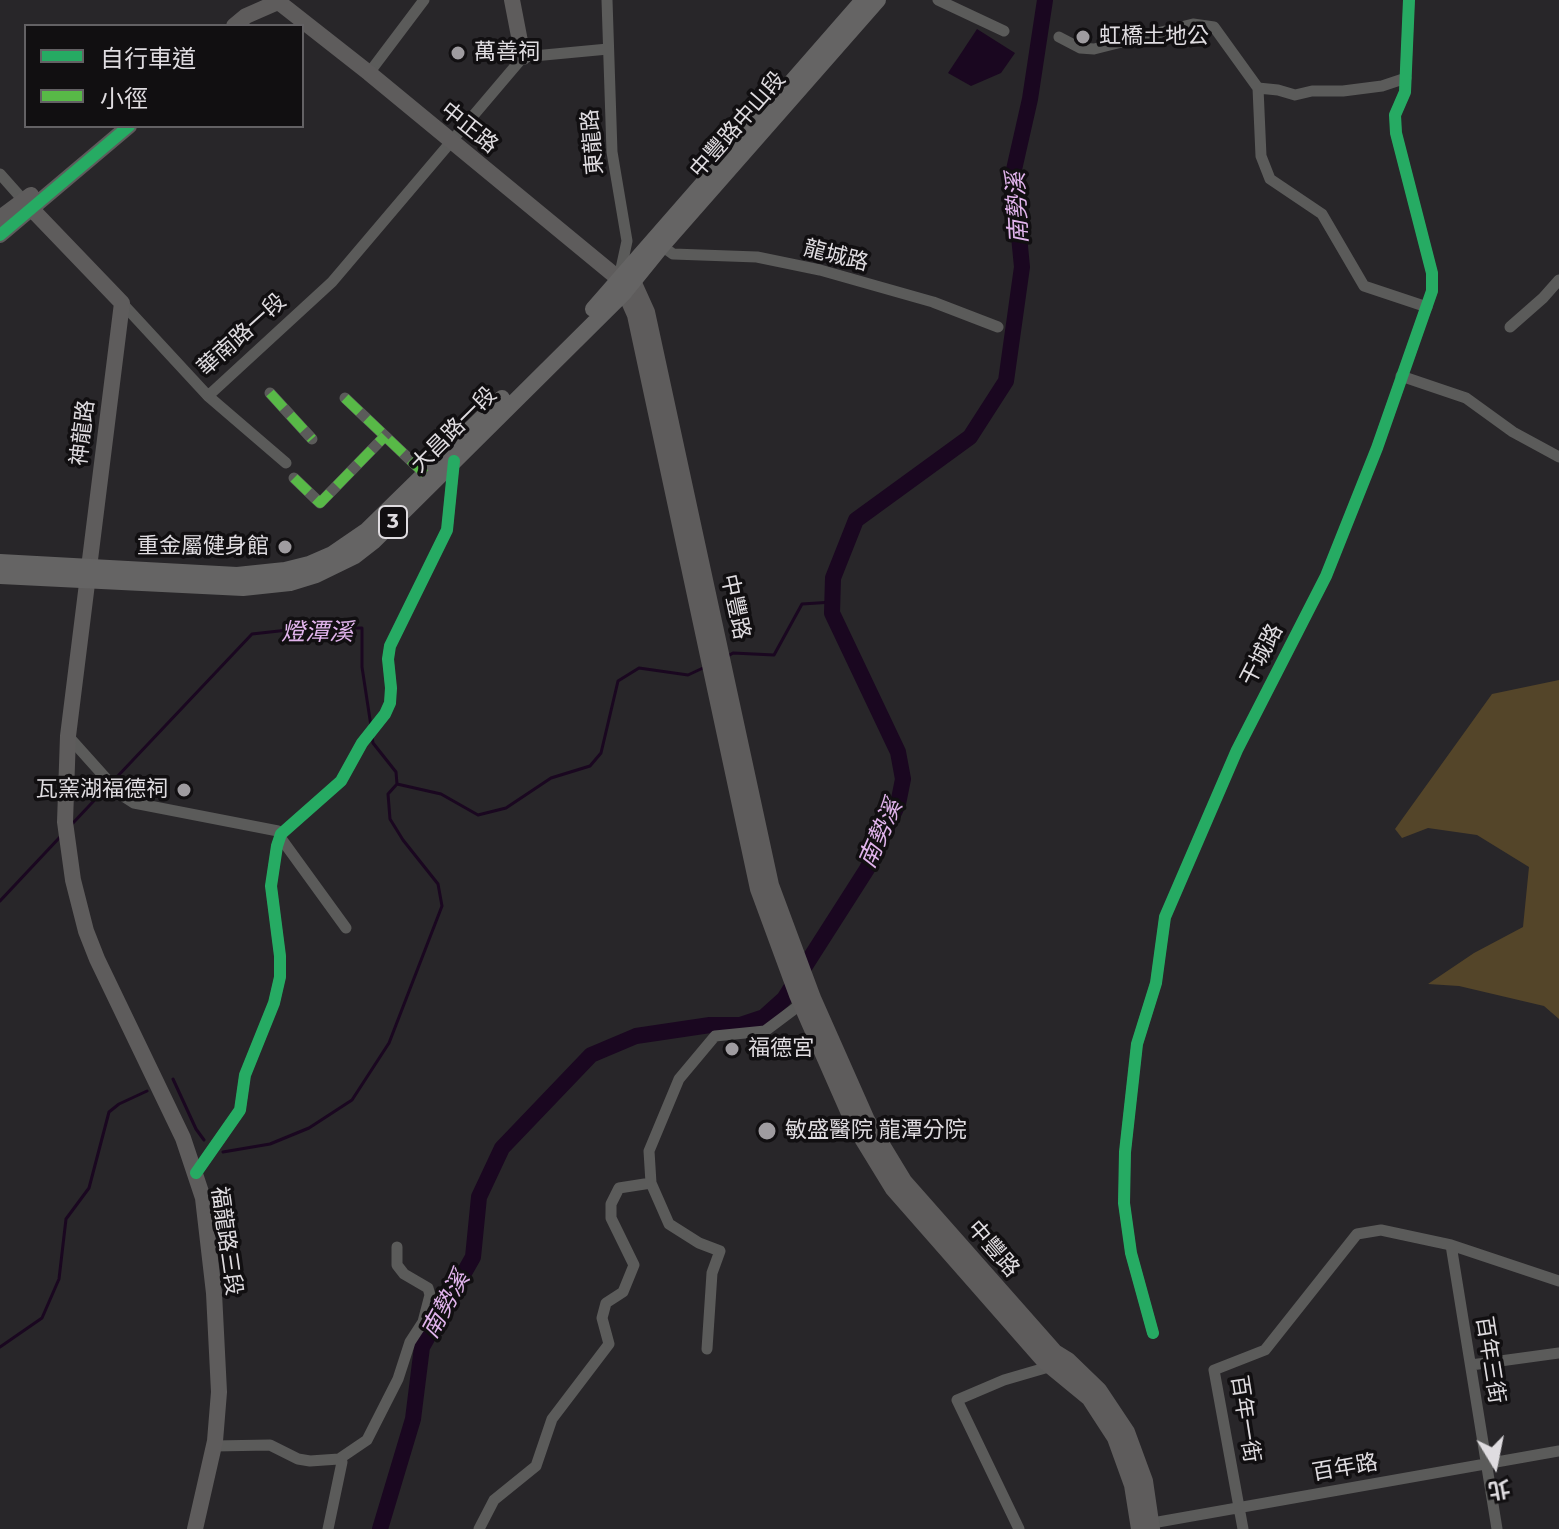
<!DOCTYPE html>
<meta charset="utf-8">
<style>
body{margin:0}
#map{position:relative;width:1559px;height:1529px;overflow:hidden;background:#282629;font-family:Montserrat,"Noto Sans TC",sans-serif}
canvas{display:block}
.legend{position:absolute;left:24px;top:24px;width:280px;height:104px;box-sizing:border-box;background:#110f11;border:2px solid #636164;margin:0;padding:10px 14px;list-style:none;font-size:24px;color:#dfdce0}
.legend li{display:flex;align-items:center;gap:16px;height:40px}
.legend b{width:40px;border:2px solid #636164}
.north{position:absolute;left:1455px;top:1425px;width:80px;height:80px;-webkit-text-stroke:6px #110f11;paint-order:stroke;rotate:170deg;font-size:22px;font-weight:700;line-height:32px;text-align:center;color:#dfdce0}
.north::after{content:'';display:block;margin:auto;width:28px;height:36px;background:#dfdce0;clip-path:polygon(50% 0,100% 100%,50% 72%,0 100%)}
</style>
<div id="map">
<canvas width="1559" height="1529"></canvas>
<ul class="legend">
<li><b style="height:10px;background:#26ab63"></b>自行車道</li>
<li><b style="height:10px;background:#58b947"></b>小徑</li>
</ul>
<div class="north">北</div>
</div>
<script>
const c = document.querySelector('canvas').getContext('2d');
c.lineJoin = 'round';
function paint(path, color) { c.fillStyle = color; c.fill(path, 'evenodd'); }
const toPath = rows => new Path2D(rows.map(r => 'M' + r).join(''));
function trace(path, color, width, dash) { c.strokeStyle = color; c.lineWidth = width; c.lineCap = dash ? 'butt' : 'round'; c.setLineDash(dash || []); c.stroke(path); }
function write(font, color, halo, rows, align = 'center') {
  c.font = font + ' Montserrat,"Noto Sans TC",sans-serif'; c.lineWidth = 7; c.setLineDash([]); c.textBaseline = 'middle'; c.strokeStyle = halo; c.fillStyle = color; for (const [text, x, y, turn = 0] of rows) {
    c.save(); c.translate(x, y); c.rotate((+turn || 0) * Math.PI / 180); c.textAlign = isNaN(turn) ? turn : align; if (halo) c.strokeText(text, 0, 0); c.fillText(text, 0, 0); c.restore();
  }
}
paint(toPath([
 [1559,680,1559,1019,1544,1006,1459,986,1428,984,1474,953,1523,927,1529,867,1477,835,1428,828,1402,838,1395,829,1492,694]
]), '#544529');
paint(toPath([
 [977,29,1015,53,1001,73,971,86,948,73]
]), '#1a0720');
trace(toPath([
 [728,656,733,653,774,655,802,604,833,602],
 [372,737,373,743,396,772,397,784,441,794,478,815,506,808,551,778,590,766,601,753,618,681,639,668,688,675,703,668],
 [115,779,252,634,306,628,362,628,362,667,371,726],
 [73,823,105,789],
 [0,901,60,837],
 [173,1079,196,1129,204,1140],
 [223,1152,270,1144,309,1128,352,1100,389,1043,442,906,438,884,403,840,390,819,388,794,397,784],
 [0,1347,42,1318,59,1279,66,1219,89,1188,109,1112,119,1104,147,1091]
]), '#1a0720', 3);
trace(toPath([
 [380,1529,413,1419,422,1347,473,1257,479,1197,502,1148,591,1055,636,1036,710,1025,740,1025,764,1017,784,999,867,869,898,804,903,779,898,752,832,613,833,578,856,520,970,437,1006,381,1022,267,1013,174,1030,99,1045,0]
]), '#1a0720', 16);
trace(toPath([
 [607,0,612,152,627,241,619,278],
 [938,0,1004,31],
 [1059,37,1080,48,1094,49,1193,24,1214,27,1258,88,1278,90,1295,95,1312,91,1343,91,1382,86,1406,78],
 [369,73,424,0],
 [1258,88,1261,156,1270,179,1322,214,1364,286,1427,307],
 [0,174,24,201],
 [662,246,673,254,757,257,820,270,933,302,998,327],
 [122,303,208,396,286,463],
 [1510,327,1543,298,1559,280],
 [1401,376,1466,398,1513,432,1559,457],
 [270,393,312,439],
 [208,396,332,282,523,57,608,49],
 [345,398,425,474],
 [294,478,320,503,385,436],
 [68,736,120,794,134,803,278,831,280,837,346,928],
 [196,1173,240,1110,245,1075,274,1003,280,977,280,956,271,886,277,846,281,834,341,781,362,743,385,714,390,703,391,688,388,659,390,646,447,530,454,461],
 [1451,1245,1497,1529],
 [1153,1333,1131,1253,1124,1203,1125,1152,1137,1044,1156,983,1165,917,1237,750,1326,576,1377,448,1432,291,1432,273,1396,133,1395,115,1405,92,1409,0],
 [707,1349,712,1273,720,1251,699,1243,669,1224,651,1183,649,1151,679,1079,715,1036,765,1031,805,1001],
 [1471,1365,1559,1353],
 [214,1446,270,1445,298,1459,310,1461,339,1459,342,1462,328,1529],
 [339,1459,367,1440,398,1379,410,1342,423,1322,430,1295,428,1288,404,1274,397,1265,397,1247],
 [1147,1524,1559,1451],
 [479,1529,494,1500,536,1466,552,1419,609,1344,602,1318,606,1303,623,1292,634,1265,611,1218,611,1204,619,1188,651,1183],
 [1019,1529,957,1400,1004,1380,1052,1366],
 [1243,1529,1214,1370,1265,1350,1357,1234,1381,1230,1451,1245,1559,1281]
]), '#5b5b5a', 11);
trace(toPath([
 [276,0,369,73,619,279,635,315,758,889,797,995,855,1127,893,1189,1044,1361,1089,1398,1115,1438,1132,1485,1139,1529],
 [512,0,523,57],
 [234,26,246,16,278,2],
 [24,201,122,303,68,736,65,822,73,880,86,931,97,959,183,1138,203,1198,214,1293,219,1392,215,1441,195,1529],
 [0,218,31,195],
 [0,235,129,126],
 [621,279,633,281,647,312,771,885,813,998,867,1120,904,1181,1055,1352,1068,1360,1099,1390,1127,1432,1145,1481,1152,1529]
]), '#5e5c5c', 16);
trace(toPath([
 [593,309,863,0],
 [0,562,237,575,285,570,309,564,332,554,367,530,502,398],
 [0,576,243,588,290,583,316,575,355,556,373,542,624,293,662,246,878,0]
]), '#656464', 16);
trace(toPath([
 [270,393,312,439],
 [345,398,425,474],
 [294,478,320,503,385,436]
]), '#58b947', 10, [20, 10]);
trace(toPath([
 [0,235,129,126],
 [196,1173,240,1110,245,1075,274,1003,280,977,280,956,271,886,277,846,281,834,341,781,362,743,385,714,390,703,391,688,388,659,390,646,447,530,454,461],
 [1153,1333,1131,1253,1124,1203,1125,1152,1137,1044,1156,983,1165,917,1237,750,1326,576,1377,448,1432,291,1432,273,1396,133,1395,115,1405,92,1409,0]
]), '#26ab63', 12);
for (const [x, y, r, color] of [
 [1083,37,8,"#9f9ca0"],
 [458,53,8,"#9f9ca0"],
 [285,547,8,"#9f9ca0"],
 [184,790,8,"#9f9ca0"],
 [732,1049,8,"#9f9ca0"],
 [767,1131,10,"#9f9ca0"]
]) { const dot = new Path2D(); dot.arc(x, y, r, 0, 2 * Math.PI); c.fillStyle = color; c.fill(dot); trace(dot, '#110f11', 3); }
for (const [x, y, w] of [
 [393,522,28]
]) { const box = new Path2D(); box.roundRect(x - w / 2, y - 16, w, 32, 6); c.fillStyle = '#110f11'; c.fill(box); trace(box, '#dfdce0', 2); }
write('bold 20px', '#dfdce0', null, [
 ["3",393,522]
]);
write('22px', '#dfdce0', '#110f11', [
 ["虹橋土地公",1099,37],
 ["萬善祠",474,53],
 ["重金屬健身館",269,547,"right"],
 ["瓦窯湖福德祠",168,790,"right"],
 ["福德宮",748,1049],
 ["敏盛醫院 龍潭分院",785,1131]
], 'left');
write('22px', '#dfdce0', '#110f11', [
 ["中豐路中山段",738,125,-49],
 ["中正路",469,128,39],
 ["東龍路",593,142,-95],
 ["龍城路",836,256,14],
 ["華南路一段",242,335,-42],
 ["大昌路一段",454,430,-45],
 ["神龍路",83,433,-83],
 ["中豐路",735,607,78],
 ["干城路",1262,655,-63],
 ["福龍路三段",226,1241,82],
 ["中豐路",993,1249,49],
 ["百年三街",1490,1360,81],
 ["百年一街",1245,1419,81],
 ["百年路",1345,1468,-10]
]);
write('italic 24px', '#e1b4ec', '#110f11', [
 ["南勢溪",1018,208,-93],
 ["燈潭溪",317,633],
 ["南勢溪",881,834,-66],
 ["南勢溪",446,1305,-61]
]);
</script>
